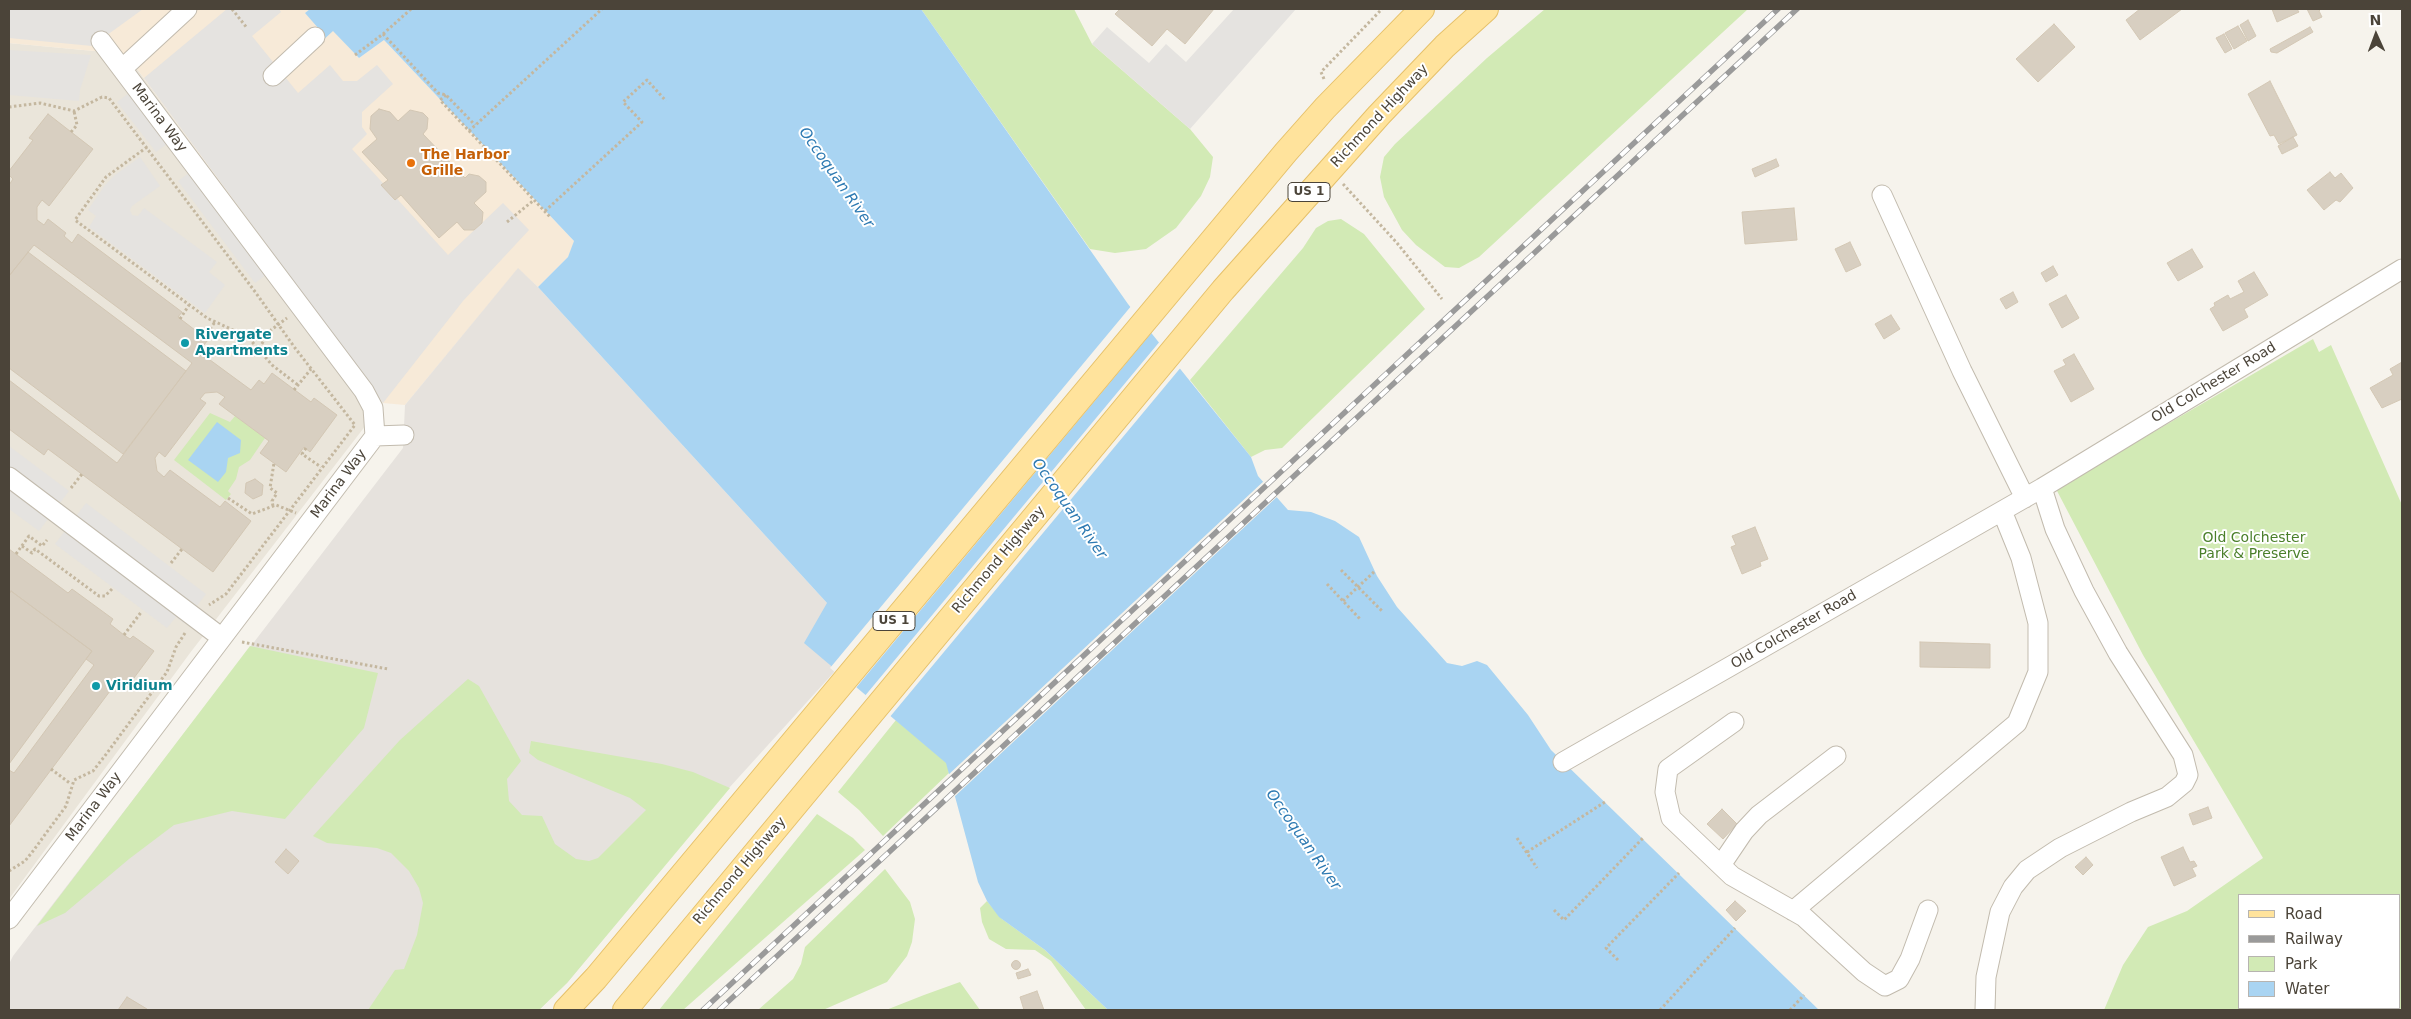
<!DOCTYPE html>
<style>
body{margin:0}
#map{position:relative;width:2411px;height:1019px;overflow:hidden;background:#f6f3ec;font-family:"DejaVu Sans",sans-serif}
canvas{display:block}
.frame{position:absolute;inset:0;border:10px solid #4b4439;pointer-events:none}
.legend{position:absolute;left:2238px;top:894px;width:162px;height:115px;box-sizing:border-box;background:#fff;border:1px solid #b7b4b0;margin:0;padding:6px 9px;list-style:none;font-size:15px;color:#4b4439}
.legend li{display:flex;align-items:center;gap:10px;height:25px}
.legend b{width:25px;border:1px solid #b7b4b0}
.north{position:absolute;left:2351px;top:10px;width:50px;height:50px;-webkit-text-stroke:4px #fff;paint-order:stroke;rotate:358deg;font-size:14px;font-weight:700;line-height:20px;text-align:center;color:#4b4439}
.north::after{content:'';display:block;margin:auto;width:18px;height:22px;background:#4b4439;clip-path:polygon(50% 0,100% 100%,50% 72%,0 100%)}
</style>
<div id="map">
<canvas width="2411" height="1019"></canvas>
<div class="frame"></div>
<ul class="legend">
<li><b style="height:6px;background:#ffe39c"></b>Road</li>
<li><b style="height:6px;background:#9a9a9a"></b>Railway</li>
<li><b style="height:14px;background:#d2eab5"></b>Park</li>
<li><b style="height:14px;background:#a9d4f2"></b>Water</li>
</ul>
<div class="north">N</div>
</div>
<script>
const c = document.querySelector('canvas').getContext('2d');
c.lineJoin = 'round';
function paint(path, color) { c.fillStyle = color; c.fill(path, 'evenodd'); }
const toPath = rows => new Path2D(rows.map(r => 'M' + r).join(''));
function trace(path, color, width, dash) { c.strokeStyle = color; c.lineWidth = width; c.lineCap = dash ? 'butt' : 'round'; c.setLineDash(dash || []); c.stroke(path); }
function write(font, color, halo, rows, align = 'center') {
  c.font = font + ' "DejaVu Sans",sans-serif'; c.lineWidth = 4; c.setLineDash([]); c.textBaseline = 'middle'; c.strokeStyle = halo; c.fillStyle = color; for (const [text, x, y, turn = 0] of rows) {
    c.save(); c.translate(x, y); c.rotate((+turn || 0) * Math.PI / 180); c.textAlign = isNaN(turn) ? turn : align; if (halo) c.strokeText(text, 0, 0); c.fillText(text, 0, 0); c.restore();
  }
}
paint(toPath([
 [9,43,126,54,383,403,190,653,9,899]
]), '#eae5da');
paint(toPath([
 [9,9,310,9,305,13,333,30,359,58,384,40,574,241,572,249,568,257,538,287,518,269,405,405,383,403,126,54,9,43]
]), '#f7ead8');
paint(toPath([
 [518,268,538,287,827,603,836,670,729,788,567,983,539,1010,9,1010,9,964,13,956,403,448,405,405]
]), '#e6e2dd');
paint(toPath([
 [921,9,1074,9,1092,44,1190,129,1213,157,1210,177,1201,196,1176,228,1146,249,1115,253,1090,249],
 [1545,9,1748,9,1479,257,1459,268,1445,267,1416,245,1402,230,1384,197,1380,177,1384,157,1395,144,1487,58],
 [1341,219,1364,234,1425,309,1282,448,1265,450,1251,457,1190,380,1303,248,1316,228,1328,221],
 [2313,339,2319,352,2331,345,2402,505,2402,1010,2104,1010,2123,965,2148,927,2187,911,2263,858,2143,655,2056,489],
 [2240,895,2400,895,2400,1008,2240,1008],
 [210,413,230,422,235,416,265,438,250,460,239,467,236,479,228,491,231,494,226,500,174,460],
 [250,646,378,673,364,728,285,819,232,811,174,825,129,859,65,913,37,926],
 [468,679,479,686,521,761,507,779,509,801,522,815,542,816,555,844,576,859,589,861,598,858,646,810,630,798,538,760,529,753,531,741,662,764,693,772,730,788,567,983,539,1010,368,1010,395,970,404,969,417,935,423,903,419,888,409,871,391,853,377,848,327,843,313,836,400,740],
 [896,720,947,763,949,773,883,836,859,810,838,792],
 [817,814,853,838,865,850,683,1010,659,1010],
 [885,869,910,902,915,919,912,942,907,956,887,982,823,1010,758,1010,793,979,801,964,805,947],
 [987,901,1002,919,1045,950,1108,1010,1086,1010,1051,961,1035,950,1006,949,989,939,982,922,980,908],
 [960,982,980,1010,886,1010,924,995]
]), '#d2eab5');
paint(toPath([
 [9,9,143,9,92,46,9,38],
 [227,9,279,9,281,12,252,36,298,93,330,65,343,81,357,81,377,65,393,84,362,112,362,127,367,134,352,149,448,255,503,203,529,230,463,301,383,403,144,78],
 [1234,9,1296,9,1190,129,1092,44,1107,27,1149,63,1166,44,1186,62],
 [9,50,91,55,80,90,79,101,9,95],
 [129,93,167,144,156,152,117,102],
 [140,157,160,186,132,206,130,210,132,215,138,216,144,208,217,262,209,272,225,285,205,313,89,227,96,216,88,210,105,185,115,175],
 [189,173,266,275,255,283,178,181],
 [9,446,69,491,39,531,9,509],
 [86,503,206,594,184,623,176,617,167,628,55,544]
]), '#e5e3e0');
paint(toPath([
 [310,9,921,9,1128,304,1251,457,1258,476,1288,510,1311,512,1335,521,1359,537,1377,576,1397,607,1447,663,1462,666,1477,661,1487,665,1528,715,1551,750,1819,1010,1108,1010,1045,950,999,917,987,901,978,882,946,763,804,643,827,603,538,287,568,257,574,241,384,40,359,58,333,31,320,43,313,35,319,29,305,13],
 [217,422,241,440,240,453,228,458,226,472,218,482,188,460]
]), '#a9d4f2');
paint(toPath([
 [1132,305,1153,331,855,689,830,668],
 [1161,340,1182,366,889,718,864,697],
 [1265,480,1279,495,953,798,947,776]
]), '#f6f3ec');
const building = toPath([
 [1120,9,1214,9,1185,44,1167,29,1152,46,1115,14,1120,9],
 [2140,9,2182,9,2140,40,2126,20,2140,9],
 [2272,9,2297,9,2299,12,2277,22,2272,9],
 [2307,9,2321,9,2319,11,2322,17,2313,21,2307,9],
 [2248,20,2256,36,2248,41,2240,25,2248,20],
 [2054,24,2075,47,2038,82,2016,59,2054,24],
 [2238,26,2247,41,2234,49,2225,33,2238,26],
 [2310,27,2313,32,2277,53,2271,52,2270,49,2310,27],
 [2224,34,2232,49,2225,53,2216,38,2224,34],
 [2270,81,2297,135,2279,144,2274,135,2270,136,2248,94,2270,81],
 [379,109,390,112,398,121,410,110,423,113,428,118,427,129,423,134,465,178,469,174,479,176,486,182,486,192,474,203,483,212,482,223,474,230,464,230,457,222,439,238,401,195,395,200,381,185,388,180,362,152,377,139,370,129,371,116,379,109],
 [48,114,93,149,49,206,42,200,37,207,37,220,44,225,48,219,66,233,64,236,72,243,78,234,182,312,178,317,208,340,203,346,210,352,206,357,251,390,259,380,264,384,272,373,311,402,314,398,337,415,310,452,304,447,286,472,260,453,269,441,219,404,225,397,217,392,205,393,200,399,206,403,165,457,159,452,155,458,157,471,164,477,170,470,220,507,225,501,251,521,213,572,48,449,44,455,9,429,9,380,117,463,192,363,34,245,9,276,9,185,13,179,9,175,9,171,33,140,29,138,48,114],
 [2293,137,2298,146,2282,154,2278,146,2293,137],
 [1776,159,1779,166,1755,177,1752,169,1776,159],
 [2330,172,2335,178,2341,173,2353,188,2340,202,2336,200,2324,210,2307,190,2330,172],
 [1794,208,1797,240,1745,244,1742,212,1794,208],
 [1850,242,1861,265,1846,272,1835,249,1850,242],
 [2192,249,2203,267,2178,281,2167,263,2192,249],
 [28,252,186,371,123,454,9,368,9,276,28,252],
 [2053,266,2058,275,2046,282,2041,273,2053,266],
 [2254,272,2268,295,2244,309,2248,317,2223,331,2210,309,2215,306,2214,303,2228,295,2230,299,2244,292,2238,281,2254,272],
 [2013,292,2018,302,2006,309,2000,299,2013,292],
 [2066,295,2079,318,2062,328,2049,304,2066,295],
 [1891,315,1900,329,1884,339,1875,324,1891,315],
 [2074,354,2094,389,2071,402,2054,371,2066,365,2063,360,2074,354],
 [2402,362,2402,399,2382,408,2370,388,2393,375,2390,369,2402,362],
 [255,479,263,485,262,495,253,499,245,493,246,483,255,479],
 [1755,527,1768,559,1760,562,1761,566,1742,574,1731,547,1736,545,1732,536,1755,527],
 [9,549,68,593,72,589,113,619,110,624,124,635,130,639,133,636,154,651,125,690,116,683,9,826,9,770,14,773,94,665,86,659,92,651,11,591,9,594,9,549],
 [11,591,92,651,9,764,9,594,11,591],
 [1920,642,1990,644,1990,668,1920,667,1920,642],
 [2208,807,2212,818,2193,825,2189,814,2208,807],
 [1722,809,1737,824,1723,839,1707,824,1722,809],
 [2183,847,2190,862,2194,861,2197,866,2192,868,2196,876,2174,886,2161,857,2183,847],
 [286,849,299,861,288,874,275,862,286,849],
 [2086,857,2093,865,2083,875,2075,867,2086,857],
 [1735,901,1746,911,1736,921,1726,910,1735,901],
 '1011.5 965a4.5 4.5 0 1 1 9 0a4.5 4.5 0 1 1-9 0Z',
 [1028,969,1031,975,1018,979,1016,973,1028,969],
 [1037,991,1044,1010,1024,1010,1020,997,1037,991],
 [127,997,147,1009,148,1010,118,1010,127,997]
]);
paint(building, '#d8cfc1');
trace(building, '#d3c7b4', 1);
const minor = toPath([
 [122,69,187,9],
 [273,76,315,37],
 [1882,195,1962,371,2025,498],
 [375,436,404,435],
 [9,477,222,638],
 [1734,722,1668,769,1665,792,1671,818,1732,876,1804,917,1864,972,1885,986,1899,979,1910,959,1928,910],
 [1563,762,2042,488,2402,269],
 [1721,865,1744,831,1759,815,1836,756],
 [1793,911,2017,723,2038,672,2038,623,2021,558,2002,511],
 [9,919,375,436,373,408,364,391,101,41],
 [1985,1010,1986,977,2000,912,2013,887,2027,870,2060,848,2131,812,2167,797,2184,783,2188,775,2183,755,2118,653,2084,591,2055,529,2042,488]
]);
const major = toPath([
 [566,1010,596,978,1286,152,1325,108,1422,9],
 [625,1010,1223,290,1379,115,1445,46,1486,9]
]);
trace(minor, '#c2bbae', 21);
trace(major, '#e6c16a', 26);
trace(toPath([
 [232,9,247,28],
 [383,34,411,9],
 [355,55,383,34,438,93,446,95,475,125],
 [1324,79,1321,72,1382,9],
 [446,95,440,100,551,218],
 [9,107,40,103,74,111,102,97,109,98,256,293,295,348,355,425,226,594,209,605],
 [469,131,602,9],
 [71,132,77,125,74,111],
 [147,147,106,177,75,220,207,318,248,337,272,365,298,385],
 [1343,184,1397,243,1442,299],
 [545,211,642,122,623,102,647,80,666,101],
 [507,222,534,200],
 [180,319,189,305],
 [204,337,215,322],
 [259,348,271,330,287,318],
 [294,390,311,369],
 [306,448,302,454,321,467],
 [71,488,82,474],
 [228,498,252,514,276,505,296,513],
 [273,506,272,501,277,493,270,488,274,463],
 [22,546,32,553,35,549,99,596,105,596,112,589],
 [16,554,29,536,42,546,47,540],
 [171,563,182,549],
 [1341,570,1382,611],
 [1327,584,1360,619],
 [1343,601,1375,571],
 [124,635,142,611],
 [242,642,388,669],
 [51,769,71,784],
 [1517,838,1537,868],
 [1527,852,1605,802],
 [9,871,25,861,33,851,66,806,74,780,93,771,104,757,167,672,176,647,185,633],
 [1554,910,1564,920,1643,838],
 [1618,960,1606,948,1679,873],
 [1660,1010,1735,928],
 [1790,1010,1804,995]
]), '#c4b79f', 3, [2.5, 2.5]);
trace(minor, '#fff', 19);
trace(major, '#ffe39c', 24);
const rail = toPath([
 [703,1010,1778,9],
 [719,1010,1797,9]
]);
trace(rail, '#9a9a9a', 5.5);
trace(rail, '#fff', 4, [11]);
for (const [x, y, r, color] of [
 [411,163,5,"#e8710a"],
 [185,343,5,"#0f9aa8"],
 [96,686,5,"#0f9aa8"]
]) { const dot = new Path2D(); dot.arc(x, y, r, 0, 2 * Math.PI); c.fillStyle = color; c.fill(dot); trace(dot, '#fff', 2); }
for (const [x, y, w] of [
 [1309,192,42],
 [894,621,42]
]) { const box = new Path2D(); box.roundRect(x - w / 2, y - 9.5, w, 19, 4); c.fillStyle = '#fff'; c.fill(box); trace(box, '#4b4439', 1); }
write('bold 12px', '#4b4439', null, [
 ["US 1",1309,192],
 ["US 1",894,621]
]);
write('14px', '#4b4439', '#fff', [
 ["Richmond Highway",1380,116,-47],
 ["Marina Way",159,118,53],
 ["Old Colchester Road",2214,383,-31],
 ["Marina Way",339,484,-53],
 ["Richmond Highway",999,560,-50],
 ["Old Colchester Road",1794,630,-30],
 ["Marina Way",94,807,-53],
 ["Richmond Highway",740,871,-50]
]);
write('bold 14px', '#c56008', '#fff', [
 ["The Harbor",421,155],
 ["Grille",421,171]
], 'left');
write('bold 14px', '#0d838f', '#fff', [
 ["Rivergate",195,335],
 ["Apartments",195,351],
 ["Viridium",106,686]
], 'left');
write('14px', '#4a7f2a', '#fff', [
 ["Old Colchester",2254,538],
 ["Park & Preserve",2254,554]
]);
write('italic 15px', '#2e7ab2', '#fff', [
 ["Occoquan River",836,178,55],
 ["Occoquan River",1069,509,55],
 ["Occoquan River",1303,840,55]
]);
</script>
